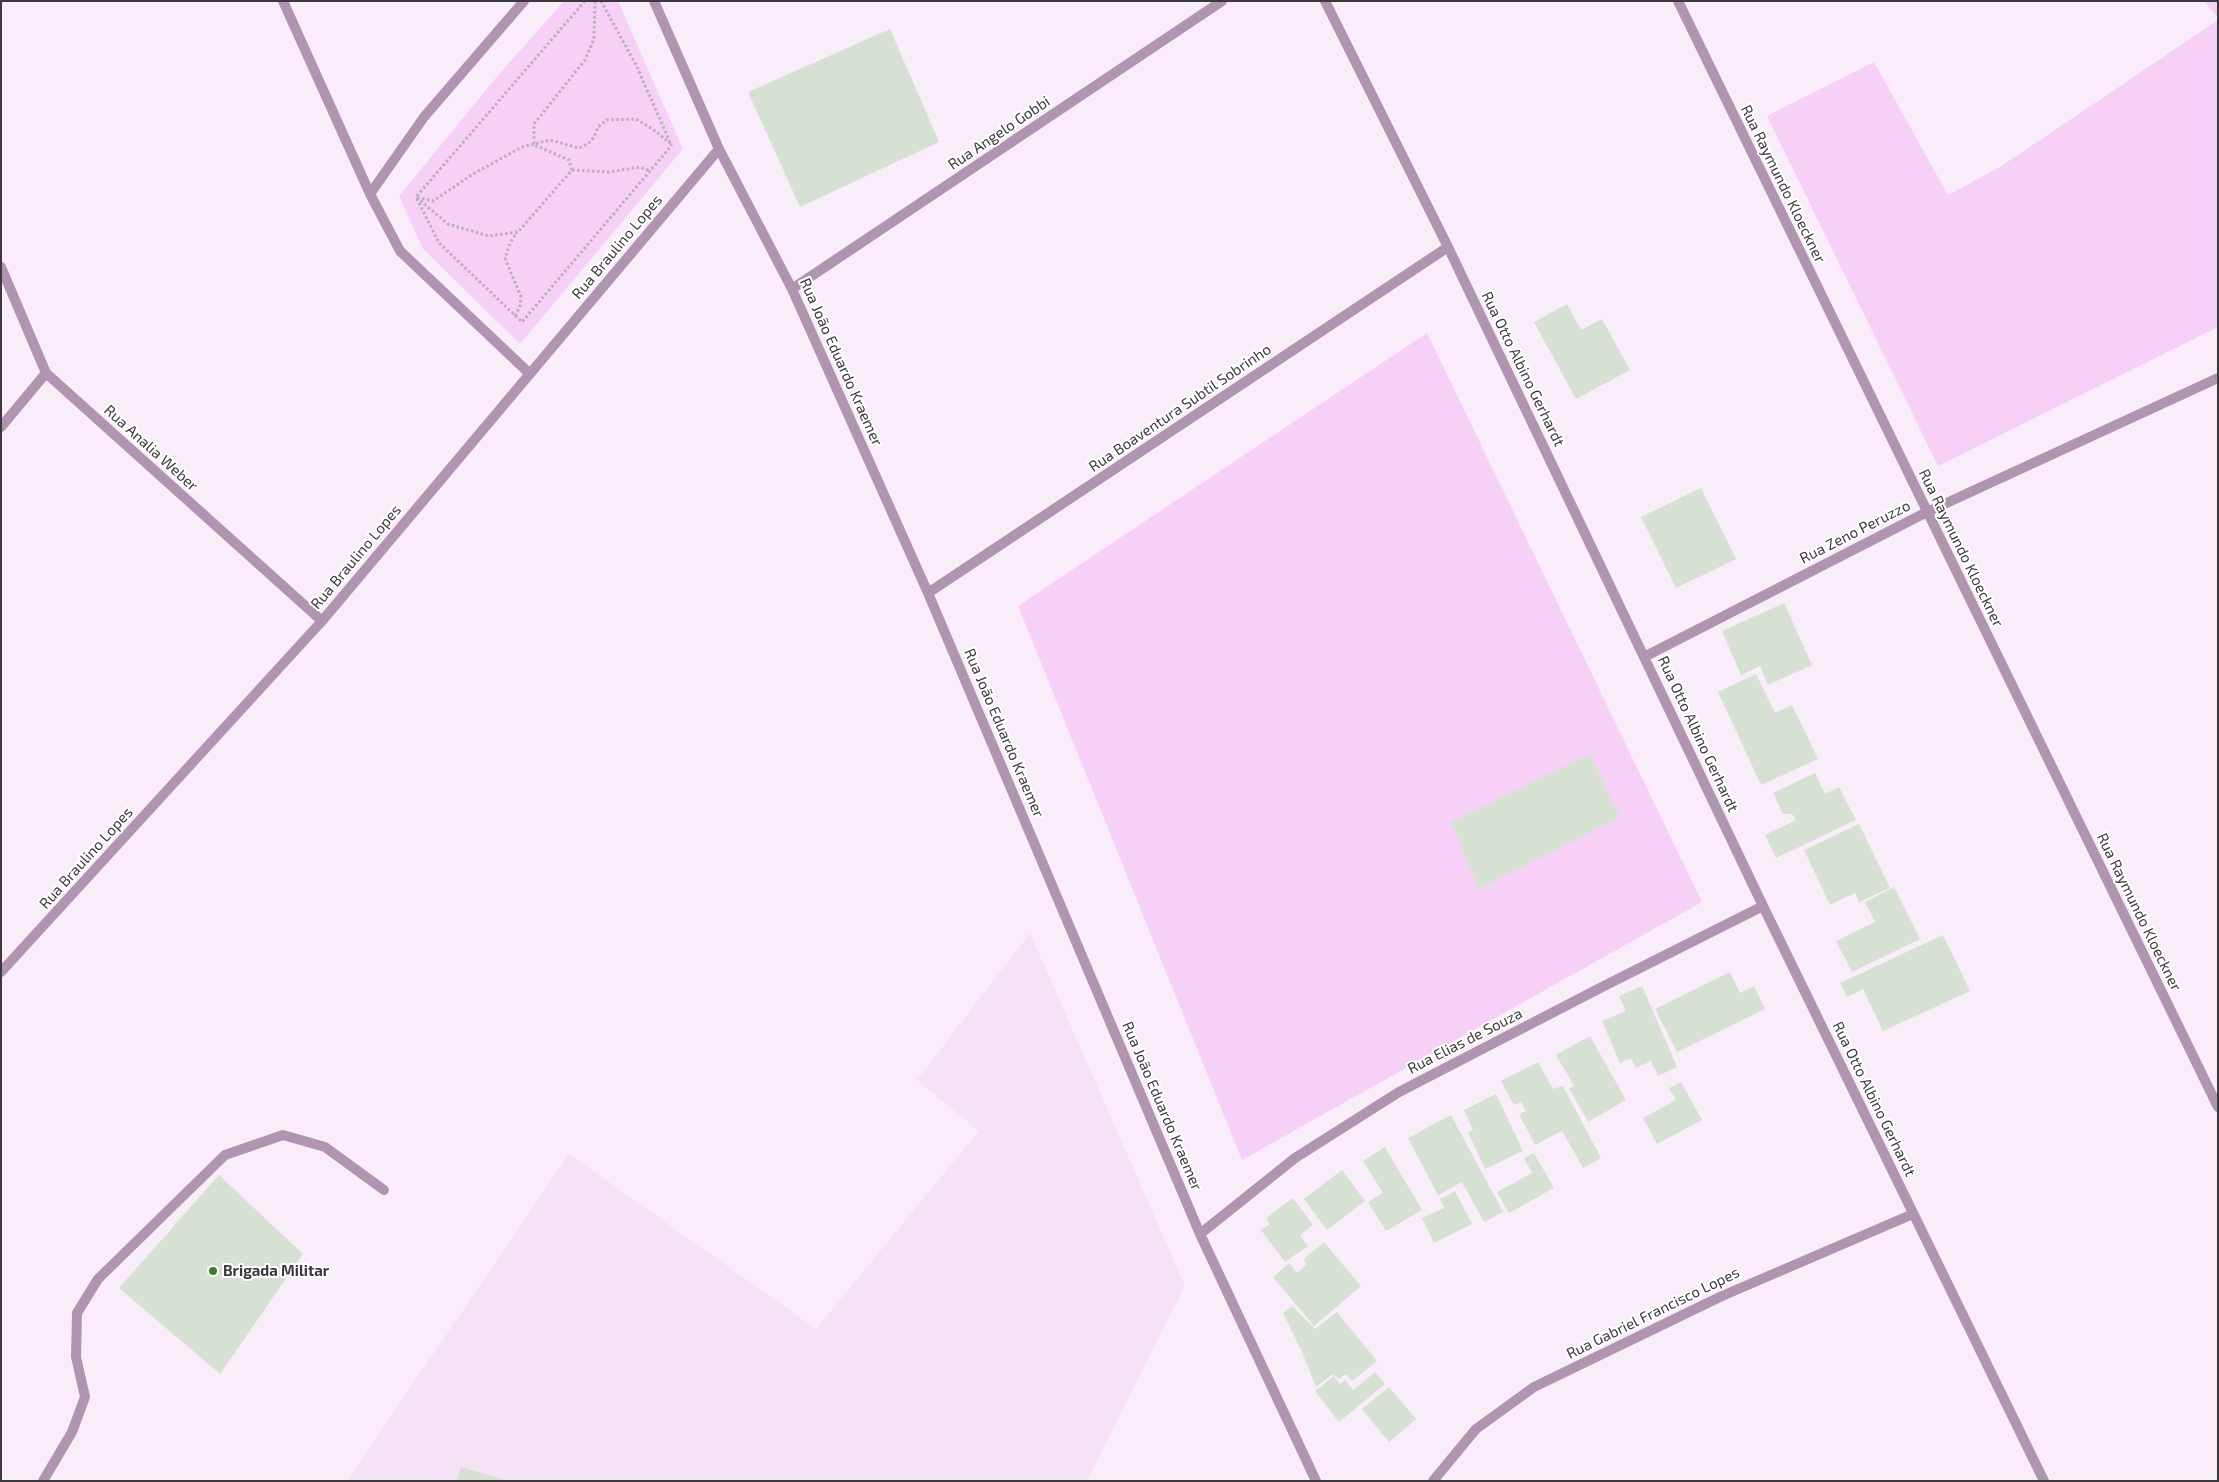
<!DOCTYPE html>
<meta charset="utf-8">
<style>
body{margin:0}
#map{position:relative;width:2219px;height:1482px;overflow:hidden;background:#f9edf9;font-family:"Exo 2",sans-serif}
canvas{display:block}
.frame{position:absolute;inset:0;border:2px solid #3d383d;pointer-events:none}
</style>
<div id="map">
<canvas width="2219" height="1482"></canvas>
<div class="frame"></div>
</div>
<script>
const c = document.querySelector('canvas').getContext('2d');
c.lineJoin = 'round';
function paint(path, color) { c.fillStyle = color; c.fill(path, 'evenodd'); }
const toPath = rows => new Path2D(rows.map(r => 'M' + r).join(''));
function trace(path, color, width, dash) { c.strokeStyle = color; c.lineWidth = width; c.lineCap = dash ? 'butt' : 'round'; c.setLineDash(dash || []); c.stroke(path); }
function write(font, color, halo, rows, align = 'center') {
  c.font = font + ' "Exo 2",sans-serif'; c.lineWidth = 4; c.setLineDash([]); c.textBaseline = 'middle'; c.strokeStyle = halo; c.fillStyle = color; for (const [text, x, y, turn = 0] of rows) {
    c.save(); c.translate(x, y); c.rotate((+turn || 0) * Math.PI / 180); c.textAlign = isNaN(turn) ? turn : align; if (halo) c.strokeText(text, 0, 0); c.fillText(text, 0, 0); c.restore();
  }
}
paint(toPath([
 [1030,933,1185,1286,1087,1481,347,1481,569,1154,816,1329,979,1131,917,1080]
]), '#f5e2f5');
paint(toPath([
 [564,1,618,1,683,149,520,344,423,249,399,196,495,79],
 [2204,1,2218,1,2218,18],
 [2218,20,2218,327,1938,466,1767,116,1874,62,1948,195,2000,167],
 [1427,333,1702,902,1242,1160,1018,606]
]), '#f7d0f8');
paint(toPath([
 [890,29,939,142,800,207,748,92],
 [1567,304,1581,330,1602,319,1630,370,1576,399,1534,322],
 [1701,488,1736,559,1676,588,1641,517],
 [1784,603,1812,665,1768,685,1760,666,1741,675,1722,631],
 [1756,674,1775,713,1792,705,1818,759,1761,785,1718,692],
 [1590,754,1620,817,1479,889,1451,822],
 [1815,773,1825,794,1839,787,1856,820,1776,858,1765,835,1796,820,1792,814,1783,814,1773,793],
 [1859,824,1890,888,1859,902,1855,893,1830,905,1804,850],
 [1894,887,1920,939,1852,972,1836,941,1875,922,1865,902],
 [1943,935,1970,991,1883,1031,1863,989,1847,997,1840,983],
 [1730,972,1740,993,1754,986,1765,1009,1677,1052,1655,1009],
 [1642,986,1677,1067,1658,1076,1651,1061,1636,1068,1631,1058,1620,1063,1602,1021,1626,1011,1619,996],
 [1590,1036,1626,1100,1588,1122,1569,1088,1574,1086,1556,1055],
 [1538,1062,1553,1089,1563,1086,1601,1158,1583,1168,1562,1131,1535,1145,1519,1114,1526,1111,1521,1102,1514,1105,1501,1081],
 [1681,1082,1702,1120,1657,1144,1643,1118,1676,1100,1669,1088],
 [1496,1094,1523,1151,1485,1169,1468,1132,1473,1130,1464,1110],
 [1451,1115,1503,1212,1484,1222,1462,1182,1438,1195,1408,1138],
 [1385,1147,1422,1210,1386,1231,1368,1202,1383,1193,1363,1161],
 [1534,1153,1554,1188,1509,1213,1497,1192,1532,1173,1524,1158],
 [1342,1170,1365,1201,1327,1230,1304,1199],
 [219,1175,303,1254,220,1374,119,1288],
 [1455,1191,1472,1224,1434,1243,1422,1218,1444,1208,1440,1199],
 [1293,1198,1313,1225,1300,1235,1308,1246,1285,1262,1261,1230,1270,1224,1266,1218],
 [1324,1242,1361,1286,1314,1326,1273,1277,1289,1263,1297,1273,1306,1265,1304,1259],
 [1292,1306,1315,1329,1337,1312,1377,1361,1352,1381,1346,1374,1339,1379,1333,1374,1316,1387,1302,1352,1283,1313],
 [1375,1372,1385,1384,1339,1422,1315,1391,1334,1376,1340,1384,1345,1380,1353,1390],
 [1389,1387,1416,1419,1389,1442,1362,1409],
 [461,1467,505,1480,505,1481,457,1481]
]), '#d6e1d4');
trace(toPath([
 [585,1,416,197,433,201,473,174,522,147,550,140,579,148,588,144,594,137,598,127,607,120,636,119,654,130,672,145],
 [595,1,594,39,585,60,534,124,534,145,569,160,572,170,518,232,489,236,448,224,416,197,439,243,522,322,672,145],
 [601,1,636,65,670,142],
 [572,170,609,172,640,167,650,171],
 [515,316,520,306,521,297,505,258,510,243,517,232]
]), '#bab0ba', 3, [2.5, 2.5]);
trace(toPath([
 [43,1481,72,1432,85,1397,76,1357,77,1313,98,1279,225,1155,283,1135,325,1147,384,1190]
]), '#af95b0', 10);
trace(toPath([
 [283,1,370,194,400,251,529,373],
 [654,1,719,149,792,289,928,593,1200,1234,1316,1481],
 [1325,1,1448,247,1763,906,2044,1481],
 [1678,1,2218,1107],
 [370,194,424,117,524,1],
 [1,267,46,373,322,621],
 [792,289,1222,1],
 [1,427,46,373],
 [928,593,1448,247],
 [1644,657,1927,512,2218,378],
 [1,972,322,621,719,149],
 [1200,1234,1295,1158,1399,1092,1604,986,1763,906],
 [1433,1481,1476,1429,1534,1387,1722,1296,1913,1214]
]), '#af95b0', 10);
for (const [x, y, r, color] of [
 [213,1271,5,"#398026"]
]) { const dot = new Path2D(); dot.arc(x, y, r, 0, 2 * Math.PI); c.fillStyle = color; c.fill(dot); trace(dot, '#fff', 2); }
write('15px', '#3d383d', '#fff', [
 ["Rua Angelo Gobbi",999,133,-34],
 ["Rua Raymundo Kloeckner",1783,184,64],
 ["Rua Braulino Lopes",617,247,-50],
 ["Rua João Eduardo Kraemer",841,362,66],
 ["Rua Otto Albino Gerhardt",1523,369,64],
 ["Rua Boaventura Subtil Sobrinho",1180,408,-34],
 ["Rua Analia Weber",151,448,42],
 ["Rua Zeno Peruzzo",1855,532,-27],
 ["Rua Raymundo Kloeckner",1961,548,64],
 ["Rua Braulino Lopes",356,557,-50],
 ["Rua João Eduardo Kraemer",1004,733,67],
 ["Rua Otto Albino Gerhardt",1698,734,65],
 ["Rua Braulino Lopes",86,858,-48],
 ["Rua Raymundo Kloeckner",2139,912,64],
 ["Rua Elias de Souza",1465,1041,-27],
 ["Rua Otto Albino Gerhardt",1874,1099,64],
 ["Rua João Eduardo Kraemer",1162,1106,67],
 ["Rua Gabriel Francisco Lopes",1653,1313,-26]
]);
write('bold 15px', '#3d383d', '#fff', [
 ["Brigada Militar",223,1271]
], 'left');
</script>
